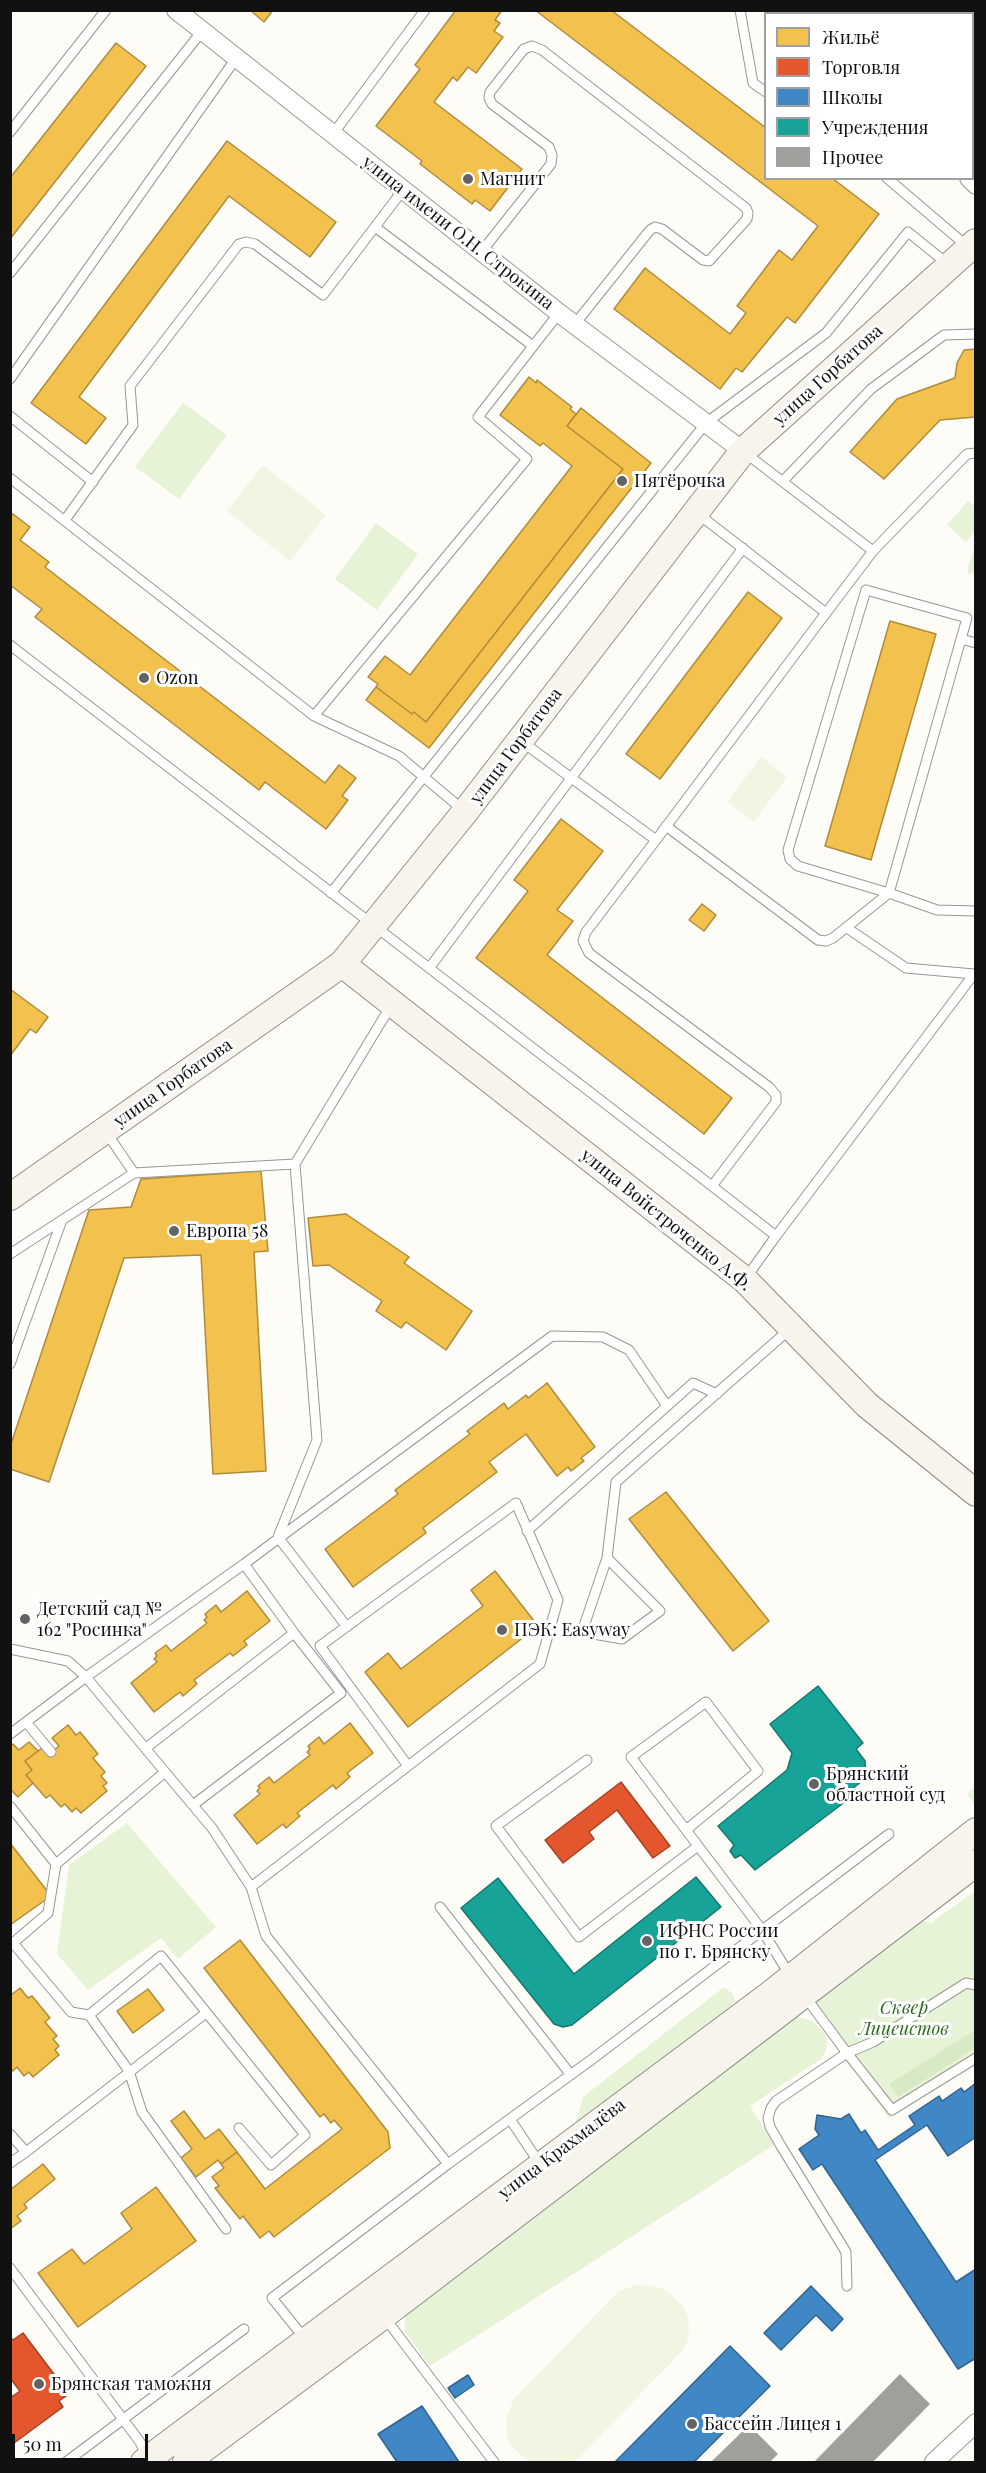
<!DOCTYPE html>
<meta charset="utf-8">
<style>
body{margin:0}
#map{position:relative;width:986px;height:2473px;overflow:hidden;background:#fdfcf7;font-family:"Playfair Display",serif}
canvas{display:block}
.frame{position:absolute;inset:0;border:12px solid #111;pointer-events:none}
.legend{position:absolute;left:764px;top:12px;width:210px;height:168px;box-sizing:border-box;background:#fff;border:2px solid #a0a0a0;margin:0;padding:8px 10px;list-style:none;font-size:18px;color:#111}
.legend li{display:flex;align-items:center;gap:12px;height:30px}
.legend b{width:30px;border:2px solid #a0a0a0}
.scale{position:absolute;left:12px;top:2434px;width:136px;height:27px;box-sizing:border-box;border:3px solid #111;border-top:0;padding-left:8px;font-size:18px;line-height:21px;white-space:nowrap;color:#111;-webkit-text-stroke:4px #fff;paint-order:stroke}
</style>
<div id="map">
<canvas width="986" height="2473"></canvas>
<div class="frame"></div>
<ul class="legend">
<li><b style="height:16px;background:#f2c14e"></b>Жильё</li>
<li><b style="height:16px;background:#e4572e"></b>Торговля</li>
<li><b style="height:16px;background:#3f88c5"></b>Школы</li>
<li><b style="height:16px;background:#17a398"></b>Учреждения</li>
<li><b style="height:16px;background:#a19f9c"></b>Прочее</li>
</ul>
<div class="scale">50 m</div>
</div>
<script>
const c = document.querySelector('canvas').getContext('2d');
c.lineJoin = 'round';
function paint(path, color) { c.fillStyle = color; c.fill(path, 'evenodd'); }
const toPath = rows => new Path2D(rows.map(r => 'M' + r).join(''));
function trace(path, color, width, dash) { c.strokeStyle = color; c.lineWidth = width; c.lineCap = dash ? 'butt' : 'round'; c.setLineDash(dash || []); c.stroke(path); }
function write(font, color, halo, rows, align = 'center') {
  c.font = font + ' "Playfair Display",serif'; c.lineWidth = 6; c.setLineDash([]); c.textBaseline = 'middle'; c.strokeStyle = halo; c.fillStyle = color; for (const [text, x, y, turn = 0] of rows) {
    c.save(); c.translate(x, y); c.rotate((+turn || 0) * Math.PI / 180); c.textAlign = isNaN(turn) ? turn : align; if (halo) c.strokeText(text, 0, 0); c.fillText(text, 0, 0); c.restore();
  }
}
paint(toPath([
 [183,403,227,435,179,499,135,467],
 [968,501,975,507,975,531,966,542,947,525],
 [376,523,418,554,377,610,335,579],
 [975,546,975,573,968,574,968,566],
 [975,1719,976,1805,975,1805,967,1794,974,1787],
 [127,1823,216,1927,178,1959,161,1938,88,1990,57,1954,69,1865],
 [975,1891,975,2064,889,2118,804,2003,917,1919,931,1923],
 [724,1987,732,1993,735,2001,724,2013,574,2128,583,2097],
 [796,2017,811,2020,824,2033,827,2040,826,2051,821,2059,750,2106,774,2145,430,2366,405,2332,405,2318,411,2304]
]), '#e7f3d7');
paint(toPath([
 [975,2030,975,2048,898,2097,889,2084]
]), '#d8eac5');
paint(toPath([
 [263,465,326,515,290,561,227,511],
 [761,757,787,777,754,822,727,802],
 [636,2285,655,2286,667,2291,683,2306,688,2317,689,2330,687,2342,681,2352,579,2458,570,2462,528,2461,509,2444,506,2428,507,2416,514,2399,619,2291]
]), '#f0f6e1');
const homes = toPath([
 [250,10,273,10,264,22,250,10],
 [456,10,502,10,495,20,500,23,494,31,503,37,476,73,468,67,457,81,453,77,434,102,522,169,490,211,475,200,472,204,420,164,422,161,376,126,420,69,415,65,456,10],
 [535,10,611,10,766,128,766,178,832,178,879,214,795,323,787,317,742,372,736,368,720,389,614,309,645,268,730,334,746,313,737,306,779,250,792,260,818,226,535,10],
 [769,10,820,10,821,14,769,14,769,10],
 [116,43,146,66,10,239,10,178,116,43],
 [227,141,336,222,310,257,229,196,79,397,106,418,86,444,31,403,227,141],
 [976,349,976,417,940,420,884,479,850,452,897,399,955,378,957,363,964,350,976,349],
 [529,377,536,383,537,380,572,407,570,409,576,414,567,426,623,469,426,722,414,712,412,714,376,687,378,684,368,677,385,656,410,675,572,466,543,443,540,446,500,415,529,377],
 [581,408,651,463,429,748,366,700,376,687,412,714,414,712,426,722,623,469,567,426,581,408],
 [13,514,30,527,20,540,49,562,45,567,325,783,339,765,356,778,342,796,348,800,326,829,265,782,259,790,35,617,42,609,10,585,10,517,13,514],
 [748,592,782,618,660,779,626,754,748,592],
 [890,621,936,634,871,860,825,846,890,621],
 [561,819,603,851,557,910,573,921,547,955,732,1098,704,1134,476,958,528,891,514,880,561,819],
 [702,904,716,915,704,931,689,920,702,904],
 [10,989,48,1017,36,1033,30,1029,10,1056,10,989],
 [261,1171,268,1251,254,1252,266,1471,213,1474,201,1255,124,1258,49,1482,10,1469,10,1447,89,1210,131,1207,141,1179,261,1171],
 [346,1214,409,1257,404,1263,472,1311,446,1350,406,1322,401,1328,376,1311,382,1301,329,1265,313,1266,308,1218,346,1214],
 [547,1383,595,1447,581,1458,584,1461,571,1471,568,1467,557,1476,526,1434,489,1462,497,1472,423,1528,426,1533,353,1587,325,1549,398,1494,395,1490,470,1434,467,1431,504,1403,508,1409,526,1395,528,1398,547,1383],
 [666,1492,769,1621,733,1651,629,1519,666,1492],
 [495,1571,538,1626,408,1727,365,1672,388,1653,401,1669,483,1606,471,1590,495,1571],
 [247,1591,270,1621,244,1641,247,1645,233,1656,230,1653,194,1680,197,1684,183,1696,180,1692,154,1712,131,1683,157,1662,154,1659,157,1656,155,1653,166,1645,171,1651,207,1623,204,1620,207,1617,205,1614,216,1605,221,1612,247,1591],
 [350,1723,373,1753,347,1773,350,1777,336,1789,333,1785,297,1813,300,1816,286,1828,283,1824,257,1844,234,1815,260,1794,257,1791,260,1788,258,1786,269,1777,274,1783,310,1755,307,1752,310,1749,308,1746,319,1737,324,1744,350,1723],
 [68,1725,76,1735,80,1732,98,1754,93,1758,105,1772,101,1776,107,1783,103,1786,107,1791,81,1813,76,1808,72,1812,65,1804,61,1807,50,1795,46,1798,26,1775,32,1770,25,1761,42,1748,48,1755,59,1746,52,1738,68,1725],
 [29,1742,38,1751,25,1761,32,1770,26,1775,33,1783,18,1797,10,1789,10,1746,13,1744,19,1750,29,1742],
 [10,1843,51,1896,10,1925,10,1843],
 [240,1940,388,2132,390,2148,274,2237,269,2231,260,2238,243,2216,240,2219,215,2188,219,2186,212,2177,224,2168,221,2164,237,2152,265,2189,342,2129,334,2120,331,2123,324,2114,320,2117,204,1968,240,1940],
 [20,1988,28,1998,32,1996,50,2018,45,2022,57,2036,53,2039,59,2046,55,2050,59,2055,33,2077,29,2072,24,2076,17,2067,13,2071,10,2068,10,1996,20,1988],
 [148,1989,164,2010,133,2033,117,2011,148,1989],
 [184,2111,205,2139,219,2129,237,2152,221,2164,218,2160,196,2177,181,2158,192,2149,171,2121,184,2111],
 [43,2164,55,2179,24,2204,27,2208,17,2216,21,2221,10,2229,10,2190,43,2164],
 [156,2187,196,2241,78,2327,38,2273,72,2249,84,2264,132,2229,121,2213,156,2187]
]);
paint(homes, '#f2c14e');
trace(homes, '#ae8c3c', 1.5);
const shops = toPath([
 [621,1782,670,1846,653,1858,617,1810,589,1832,594,1839,563,1863,545,1840,621,1782],
 [23,2333,69,2394,59,2401,63,2407,10,2446,10,2398,20,2391,10,2378,10,2337,13,2340,23,2333]
]);
paint(shops, '#e4572e');
trace(shops, '#a54225', 1.5);
const schools = toPath([
 [976,2083,976,2137,948,2156,927,2125,875,2160,956,2282,976,2269,976,2358,958,2369,822,2164,813,2170,799,2149,819,2135,815,2129,817,2115,841,2119,849,2114,861,2133,865,2130,878,2150,915,2125,909,2116,939,2096,942,2101,961,2088,964,2092,976,2083],
 [811,2286,843,2319,832,2331,816,2315,781,2350,764,2333,811,2286],
 [730,2346,770,2386,694,2462,615,2462,730,2346],
 [468,2375,474,2385,455,2398,448,2388,468,2375],
 [422,2406,459,2462,397,2462,378,2434,422,2406]
]);
paint(schools, '#3f88c5');
trace(schools, '#31648f', 1.5);
const public = toPath([
 [818,1686,863,1743,856,1749,865,1761,866,1778,852,1789,854,1795,755,1870,741,1855,735,1858,730,1851,734,1845,718,1826,787,1770,792,1753,770,1724,818,1686],
 [696,1877,721,1907,572,2025,563,2027,554,2024,461,1908,498,1878,574,1974,696,1877]
]);
paint(public, '#17a398');
trace(public, '#157770', 1.5);
paint(toPath([
 [900,2374,930,2404,873,2462,814,2462],
 [749,2425,778,2454,770,2462,711,2462]
]), '#a19f9c');
const lane = toPath([
 [740,10,753,83,766,92],
 [840,10,840,14],
 [10,132,106,10],
 [333,134,425,10],
 [887,178,968,247],
 [375,227,533,346],
 [482,251,551,164,552,155,549,147,492,104,489,98,490,92,524,49,532,46,542,50,746,208,748,213,747,219,709,261,703,260,662,229,655,227,650,230,575,324],
 [10,273,203,30],
 [10,379,237,57],
 [10,416,93,482],
 [744,452,873,551],
 [10,478,314,716,399,756,463,810],
 [783,481,871,389,944,335,976,334],
 [65,520,133,425,130,386,239,244,246,242,255,244,323,295,403,190],
 [866,590,967,618,889,893,798,866,790,859,788,850,866,590],
 [826,613,873,551,967,454,976,453],
 [961,639,976,643],
 [10,645,712,1186],
 [314,716,527,459,478,417,559,313],
 [521,741,656,840,586,932,583,941,589,953,769,1087,776,1095,776,1102,712,1186,776,1236,746,1278],
 [666,826,818,940,826,941,833,938,889,893,937,910,976,911],
 [656,840,826,613,697,513],
 [331,893,706,423,826,333,908,232,949,265],
 [430,967,743,548],
 [106,1132,134,1173,295,1164],
 [776,1236,974,974,906,968,847,928],
 [10,1254,134,1173],
 [10,1364,62,1220],
 [527,1531,693,1383,717,1394],
 [607,1558,660,1611,622,1639,582,1632,607,1558,616,1482,791,1328],
 [244,1564,552,1336,603,1337,629,1350,667,1406],
 [347,1627,278,1537,317,1440,295,1164,392,1004],
 [10,1649,68,1661,86,1677,244,1564,294,1633,146,1748],
 [26,1722,51,1752],
 [10,1734,86,1677,165,1772],
 [587,1760,496,1826,579,1937,698,1846],
 [193,1805,341,1693,294,1633],
 [10,1806,56,1864],
 [686,1830,758,1771,706,1702,631,1757,686,1830,762,1930,791,1977],
 [251,1887,408,1766,320,1646,516,1503,558,1600,540,1664,408,1766],
 [440,1907,571,2075],
 [976,1985,966,1983,873,2042,847,2053,892,2110,976,2058],
 [804,1995,847,2053,776,2101,771,2108,768,2118,770,2127,781,2146,846,2252,847,2286],
 [89,2015,161,1956,305,2135,271,2165,239,2128],
 [510,2119,540,2164],
 [10,2134,26,2152,10,2163],
 [26,2152,206,2013],
 [448,2164,591,2060,889,1834],
 [226,2229,142,2112,129,2071,89,2015,71,2012,13,1943,48,1913,56,1864,165,1772,212,1828,251,1887,266,1936,448,2164,272,2298,305,2339],
 [10,2268,140,2442,147,2457],
 [385,2318,494,2462],
 [66,2462,244,2329]
]);
const street = toPath([
 [176,10,559,313,743,451],
 [910,10,911,14],
 [969,178,976,185],
 [934,2462,976,2423]
]);
const secondary = toPath([
 [342,964,745,1280,867,1405,976,1493],
 [10,1197,342,964,465,812,743,451,976,242],
 [144,2462,768,1996,976,1831],
 [186,2462,383,2316,976,1863]
]);
trace(lane, '#979795', 11);
trace(street, '#979795', 20);
trace(secondary, '#8e8d8b', 28);
trace(lane, '#fffffe', 9);
trace(street, '#fffffe', 18);
trace(secondary, '#f6f4eb', 26);
for (const [x, y, r, color] of [
 [468,179,6,"#646362"],
 [622,481,6,"#646362"],
 [144,678,6,"#646362"],
 [174,1231,6,"#646362"],
 [25,1619,6,"#646362"],
 [502,1630,6,"#646362"],
 [814,1784,6,"#646362"],
 [647,1941,6,"#646362"],
 [39,2384,6,"#646362"],
 [692,2424,6,"#646362"]
]) { const dot = new Path2D(); dot.arc(x, y, r, 0, 2 * Math.PI); c.fillStyle = color; c.fill(dot); trace(dot, '#fff', 2); }
write('18px', '#111', '#fff', [
 ["Магнит",480,179],
 ["Пятёрочка",634,481],
 ["Ozon",156,678],
 ["Европа 58",186,1231],
 ["Детский сад №",37,1609],
 ["162 \"Росинка\"",37,1630],
 ["ПЭК: Easyway",514,1630],
 ["Брянский",826,1774],
 ["областной суд",826,1795],
 ["ИФНС России",659,1931],
 ["по г. Брянску",659,1952],
 ["Брянская таможня",51,2384],
 ["Бассейн Лицея 1",704,2424]
], 'left');
write('18px', '#111', '#fff', [
 ["улица имени О.Н. Строкина",458,233,38],
 ["улица Горбатова",828,375,-42],
 ["улица Горбатова",516,746,-53],
 ["улица Горбатова",173,1083,-35],
 ["улица Войстроченко А.Ф.",666,1220,39],
 ["улица Крахмалёва",562,2149,-37]
]);
write('italic 18px', '#2f6b1f', '#fff', [
 ["Сквер",904,2008],
 ["Лицеистов",904,2029]
]);
</script>
